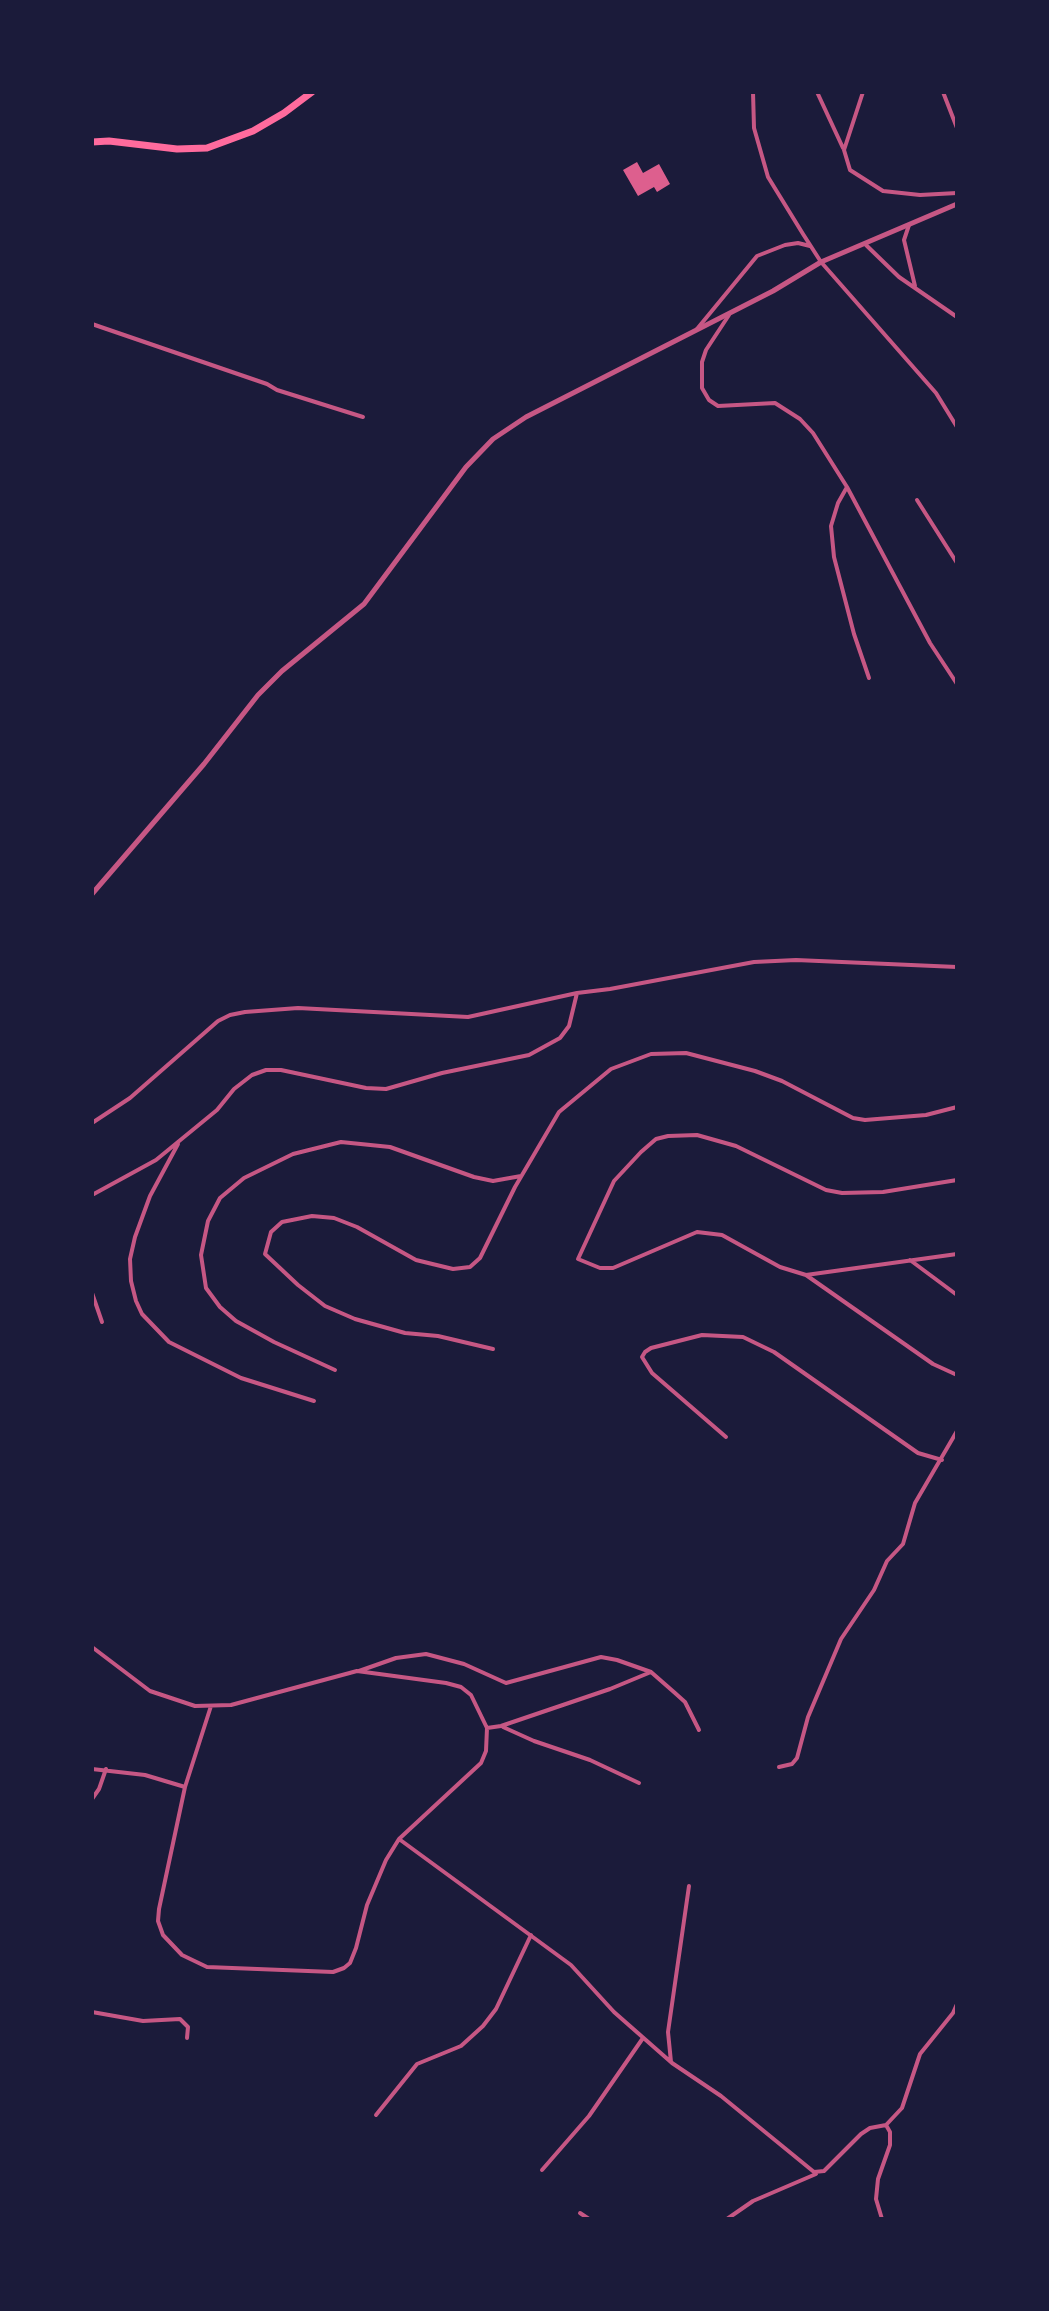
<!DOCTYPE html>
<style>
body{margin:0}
#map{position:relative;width:1049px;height:2311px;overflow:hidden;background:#1b1b3a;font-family:Karla,sans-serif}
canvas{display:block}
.frame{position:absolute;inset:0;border:94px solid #1b1b3a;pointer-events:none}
</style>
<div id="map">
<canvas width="1049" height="2311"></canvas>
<div class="frame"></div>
</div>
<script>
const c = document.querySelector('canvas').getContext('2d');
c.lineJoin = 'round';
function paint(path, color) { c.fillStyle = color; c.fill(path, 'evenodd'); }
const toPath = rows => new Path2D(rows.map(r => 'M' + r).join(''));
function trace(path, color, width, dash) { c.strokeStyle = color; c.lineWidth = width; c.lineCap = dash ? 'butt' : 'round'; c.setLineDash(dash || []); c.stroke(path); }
paint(toPath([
 [637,162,643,173,659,164,670,184,657,192,654,187,638,196,623,170]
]), '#dd5f8e');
trace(toPath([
 [753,92,754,128,768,177,803,234,821,262,936,393,957,427],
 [817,92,843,148],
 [863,92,844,150,850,170,883,191,920,195,957,193],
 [943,92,957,128],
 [909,225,904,240,915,286],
 [866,245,899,277,957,317],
 [729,315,706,350,702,362,702,388,709,400,718,406,775,403,800,419,813,433,847,487,930,643,957,684],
 [92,324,267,384,277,390,363,417],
 [697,329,757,256,785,245,798,243,810,246],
 [847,487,838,503,831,526,834,557,854,634,869,678],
 [917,500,957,563],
 [92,1123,130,1098,218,1021,230,1015,245,1012,298,1008,468,1017,577,993,610,989,754,962,796,960,957,967],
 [178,1144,150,1196,135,1237,130,1259,131,1281,136,1301,142,1314,169,1342,241,1378,314,1401],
 [957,1180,883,1192,842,1193,826,1190,736,1146,697,1135,668,1136,656,1139,641,1152,614,1181,578,1259,600,1268,613,1268,697,1232,722,1235,780,1267,806,1275,957,1254],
 [92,1195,156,1160,217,1110,234,1089,252,1075,266,1070,281,1070,366,1088,386,1089,442,1073,529,1055,560,1038,569,1026,577,993],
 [910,1260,957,1295],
 [806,1275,933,1364,957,1375],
 [92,1293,102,1322],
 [493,1349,438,1336,405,1333,355,1319,325,1306,298,1285,265,1254,271,1232,282,1222,312,1216,334,1218,357,1227,416,1260,453,1269,470,1267,480,1258,515,1187,559,1112,611,1069,651,1054,686,1053,755,1071,782,1081,853,1118,865,1120,926,1115,957,1107],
 [335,1370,274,1342,236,1321,220,1307,206,1288,201,1255,208,1221,220,1198,244,1178,293,1154,341,1142,390,1147,474,1177,493,1181,521,1176],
 [726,1437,652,1373,642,1357,645,1352,651,1348,702,1335,743,1337,774,1352,918,1453,942,1460],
 [92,1647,150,1691,195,1706,231,1705,357,1671,446,1683,461,1687,471,1695,487,1728,486,1751,481,1763,399,1839,571,1965,614,2012,672,2063,721,2096,814,2172,824,2171,861,2134,870,2128,886,2125,902,2108,920,2054,953,2013,957,2004],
 [359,1671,396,1658,426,1654,464,1664,506,1683,601,1657,617,1660,651,1672,675,1693,685,1702,699,1730],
 [211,1706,185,1787,159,1909,158,1921,163,1935,182,1955,207,1967,333,1972,344,1968,350,1963,356,1948,367,1905,386,1860,399,1839],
 [503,1727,534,1741,590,1760,639,1783],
 [487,1728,501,1726,610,1689,651,1672],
 [779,1767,792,1764,797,1758,808,1717,841,1639,874,1590,887,1561,903,1544,915,1503,957,1431],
 [92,1769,145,1775,185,1787],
 [92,1799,99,1789,106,1769],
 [92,2012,143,2021,180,2019,188,2027,187,2038],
 [671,2062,668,2032,689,1886],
 [376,2115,417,2064,461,2046,483,2026,496,2009,531,1935],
 [542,2170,589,2116,643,2038],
 [580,2213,589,2219],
 [727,2219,753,2201,816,2174],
 [882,2219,876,2199,878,2179,890,2145,890,2132,886,2125]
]), '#c65784', 4);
trace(toPath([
 [92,894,204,764,258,695,282,671,364,604,466,467,493,439,526,417,773,291,821,262,957,204]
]), '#c65784', 5);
trace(toPath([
 [92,142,109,141,177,149,207,148,253,131,284,113,312,92]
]), '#ff6b9d', 7);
</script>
